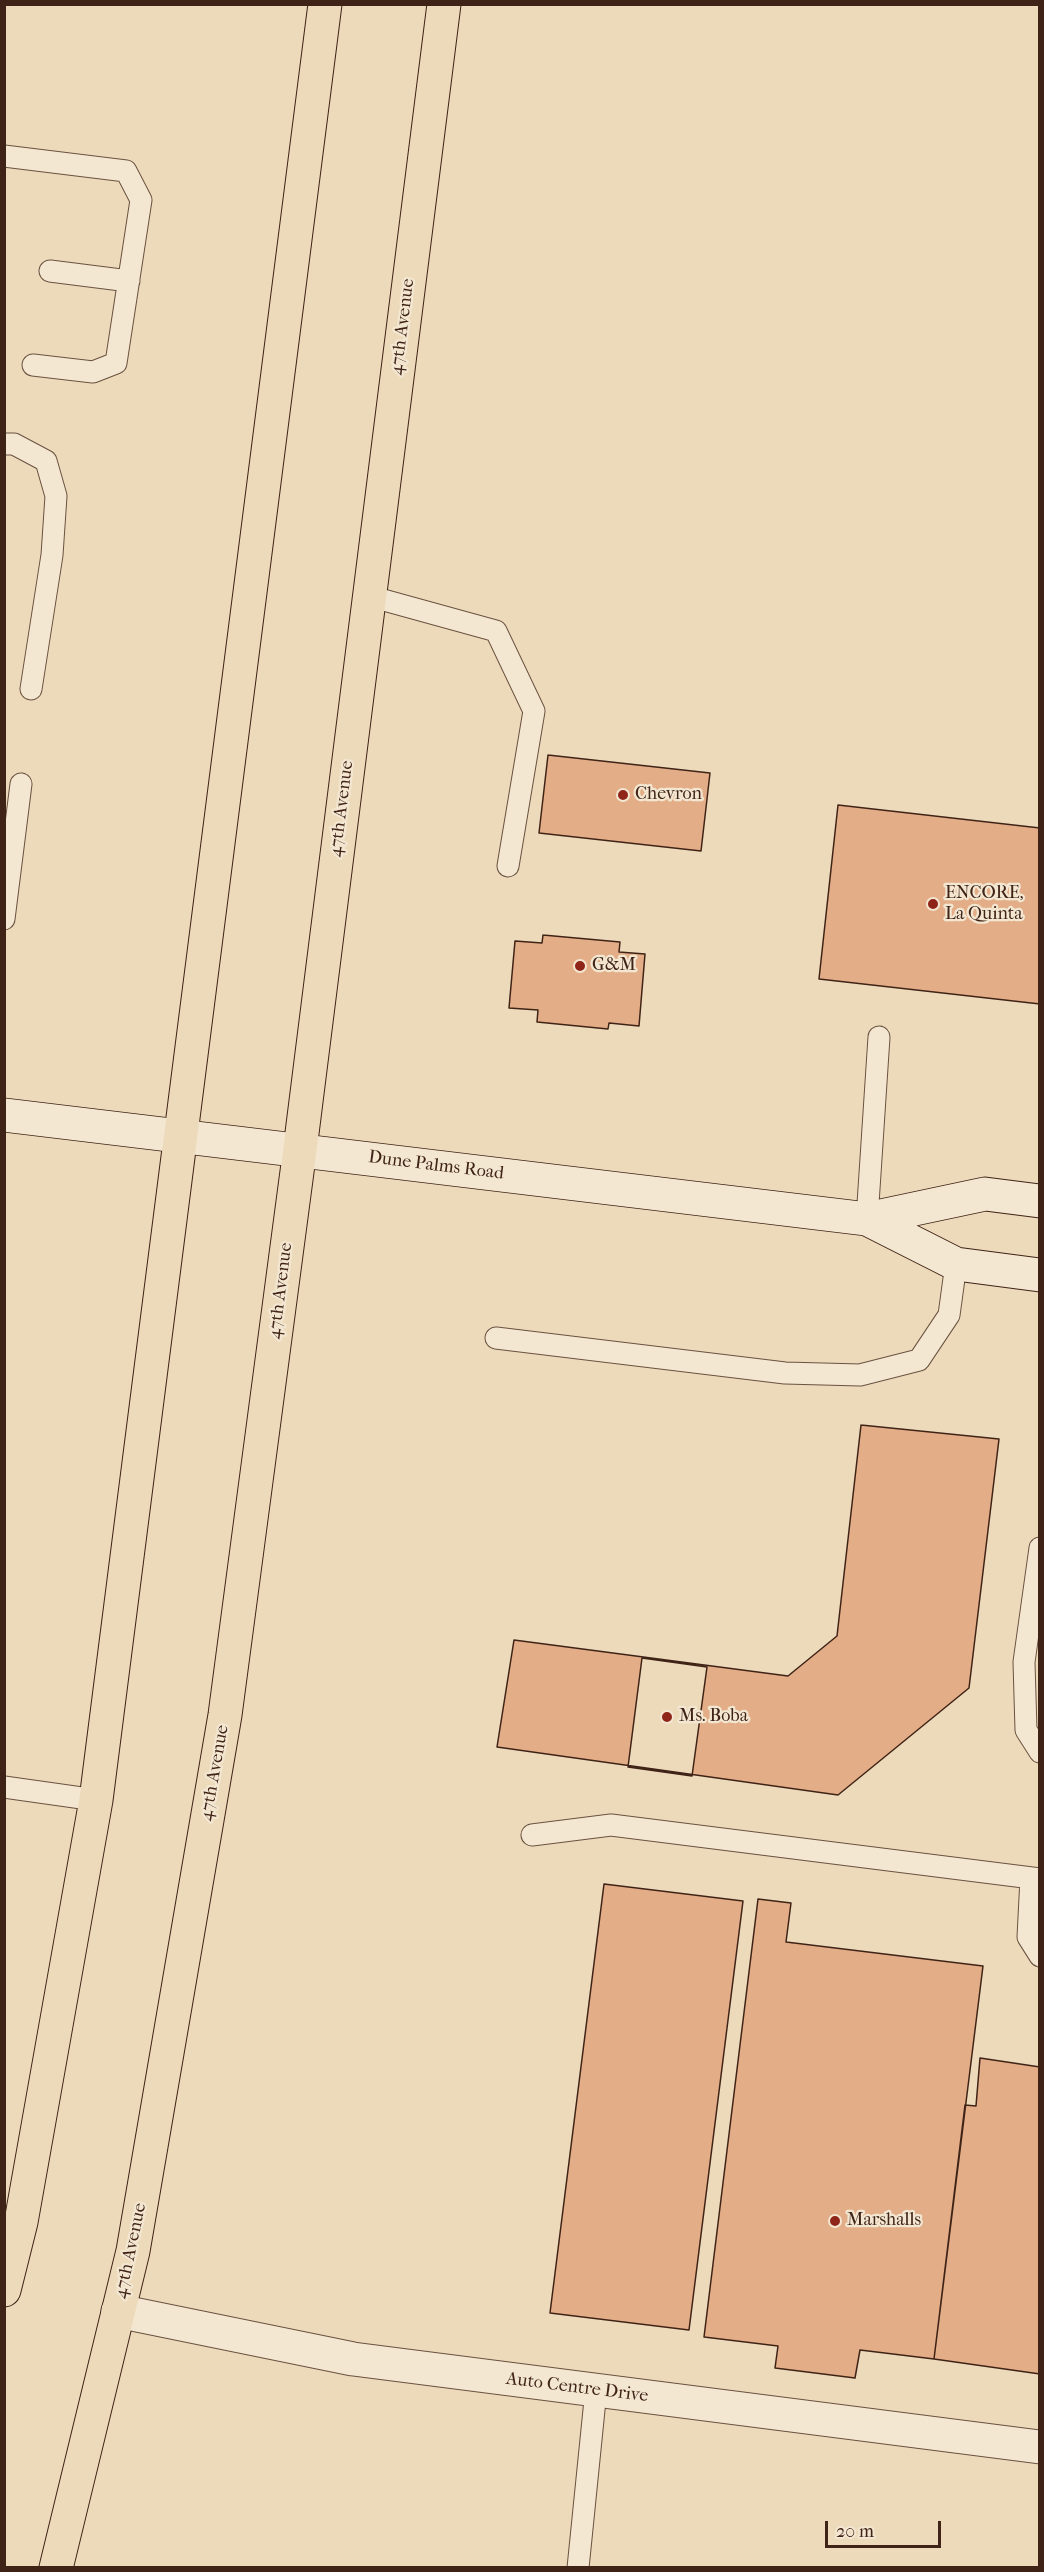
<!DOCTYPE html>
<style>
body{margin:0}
#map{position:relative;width:1044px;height:2572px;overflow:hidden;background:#ecdaba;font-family:"IM FELL French Canon",serif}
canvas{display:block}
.frame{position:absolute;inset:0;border:6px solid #402317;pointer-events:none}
.scale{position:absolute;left:825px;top:2521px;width:116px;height:27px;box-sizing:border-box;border:3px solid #402317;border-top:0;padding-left:8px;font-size:18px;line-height:21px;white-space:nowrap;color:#402317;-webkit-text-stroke:4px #f3e7d2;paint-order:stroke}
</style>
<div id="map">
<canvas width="1044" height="2572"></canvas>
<div class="frame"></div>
<div class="scale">20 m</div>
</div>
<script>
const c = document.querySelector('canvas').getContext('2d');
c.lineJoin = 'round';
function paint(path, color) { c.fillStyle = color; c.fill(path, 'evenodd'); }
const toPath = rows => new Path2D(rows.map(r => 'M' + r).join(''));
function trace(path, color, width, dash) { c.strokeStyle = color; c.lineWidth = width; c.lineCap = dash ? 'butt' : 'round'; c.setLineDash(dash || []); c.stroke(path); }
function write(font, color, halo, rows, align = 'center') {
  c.font = font + ' "IM FELL French Canon",serif'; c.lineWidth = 4.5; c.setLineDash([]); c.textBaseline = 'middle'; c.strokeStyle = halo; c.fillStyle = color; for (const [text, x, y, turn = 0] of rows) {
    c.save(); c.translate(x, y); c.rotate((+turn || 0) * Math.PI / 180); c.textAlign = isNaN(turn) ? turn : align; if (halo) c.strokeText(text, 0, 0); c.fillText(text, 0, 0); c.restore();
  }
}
const building = toPath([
 [548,755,710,773,701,851,539,833,548,755],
 [838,805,1040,828,1040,1004,819,979,838,805],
 [543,935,620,942,619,952,645,954,639,1026,609,1023,608,1029,537,1022,538,1010,509,1008,515,941,542,943,543,935],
 [861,1425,999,1439,969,1688,838,1795,497,1747,514,1640,788,1676,837,1636,861,1425],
 [642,1658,707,1667,692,1776,628,1767,642,1658],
 [604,1884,743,1901,689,2330,550,2313,604,1884],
 [758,1899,791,1903,786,1942,983,1966,934,2359,860,2350,855,2378,775,2368,778,2346,704,2337,758,1899],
 [980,2058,1040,2067,1040,2374,934,2359,965,2105,976,2106,980,2058]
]);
paint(building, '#e3ad87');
trace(building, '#402317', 1.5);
const service = toPath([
 [4,156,126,171,141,200,116,363,93,372,33,365],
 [50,271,129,281],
 [4,444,14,444,46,461,56,496,52,555,31,689],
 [369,596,496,631,534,711,508,866],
 [4,919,21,784],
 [867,1219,879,1037],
 [496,1338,785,1373,860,1375,919,1360,949,1315,956,1264],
 [1040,1548,1024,1662,1026,1730,1040,1752],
 [4,1787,96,1800],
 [532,1835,611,1825,1040,1879],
 [1031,1878,1028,1937,1040,1956],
 [578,2568,596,2390]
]);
const minor = toPath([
 [118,2311,353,2359,1040,2447]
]);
const secondary = toPath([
 [4,1115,867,1219,985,1194,1040,1201],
 [867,1219,956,1264,1040,1275]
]);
const primary = toPath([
 [4,2290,21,2222,96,1800,325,4],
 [56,2568,133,2251,225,1715,300,1149,444,4]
]);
trace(service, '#6b5140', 23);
trace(minor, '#6b5140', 35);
trace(secondary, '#402317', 35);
trace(primary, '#402317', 35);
trace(service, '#f3e7d2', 21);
trace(minor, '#f3e7d2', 33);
trace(secondary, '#f3e7d2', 33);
trace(primary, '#ecdaba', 33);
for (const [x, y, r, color] of [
 [623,795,6,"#8f2418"],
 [933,904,6,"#8f2418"],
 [580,966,6,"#8f2418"],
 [667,1717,6,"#8f2418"],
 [835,2221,6,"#8f2418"]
]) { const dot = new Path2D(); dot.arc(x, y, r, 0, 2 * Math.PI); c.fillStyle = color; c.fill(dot); trace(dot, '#f3e7d2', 2); }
write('18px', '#402317', '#f3e7d2', [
 ["47th Avenue",403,327,-83],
 ["47th Avenue",342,809,-83],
 ["Dune Palms Road",436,1166,7],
 ["47th Avenue",281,1291,-83],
 ["47th Avenue",215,1773,-80],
 ["47th Avenue",131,2251,-78],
 ["Auto Centre Drive",577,2388,7]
]);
write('18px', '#402317', '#f3e7d2', [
 ["Chevron",635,795],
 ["ENCORE,",945,894],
 ["La Quinta",945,915],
 ["G&M",592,966],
 ["Ms. Boba",679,1717],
 ["Marshalls",847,2221]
], 'left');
</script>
